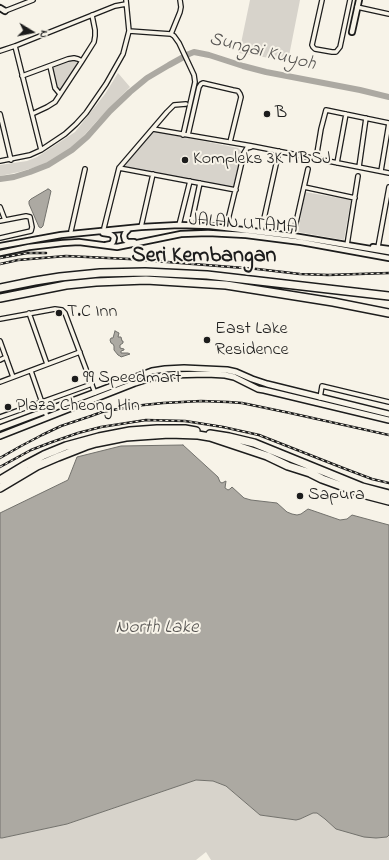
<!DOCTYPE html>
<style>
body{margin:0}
#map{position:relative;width:389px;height:860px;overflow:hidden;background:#f7f3e8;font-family:"Indie Flower",sans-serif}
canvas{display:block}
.north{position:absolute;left:12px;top:12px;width:40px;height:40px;-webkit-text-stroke:3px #f7f3e8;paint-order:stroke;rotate:100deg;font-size:11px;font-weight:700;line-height:16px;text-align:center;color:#1c1c1c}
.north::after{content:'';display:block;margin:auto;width:14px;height:18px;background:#1c1c1c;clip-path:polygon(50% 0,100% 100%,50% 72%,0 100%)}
</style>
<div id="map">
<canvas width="389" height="860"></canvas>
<div class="north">N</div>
</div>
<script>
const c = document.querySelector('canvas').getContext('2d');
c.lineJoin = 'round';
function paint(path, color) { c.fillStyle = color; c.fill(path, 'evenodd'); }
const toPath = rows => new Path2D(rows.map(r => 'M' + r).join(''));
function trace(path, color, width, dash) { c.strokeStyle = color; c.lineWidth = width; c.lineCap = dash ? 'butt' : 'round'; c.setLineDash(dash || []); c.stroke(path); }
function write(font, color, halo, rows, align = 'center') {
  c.font = font + ' "Indie Flower",sans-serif'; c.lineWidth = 4; c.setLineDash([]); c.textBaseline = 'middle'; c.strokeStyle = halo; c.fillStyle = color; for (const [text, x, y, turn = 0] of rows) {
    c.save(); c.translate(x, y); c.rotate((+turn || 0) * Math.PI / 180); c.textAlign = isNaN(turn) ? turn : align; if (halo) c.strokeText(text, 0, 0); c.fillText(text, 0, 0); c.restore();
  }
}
paint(toPath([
 [250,0,300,0,288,61,239,53],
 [73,59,76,60,78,66,60,91,57,88,52,68],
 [118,73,130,87,96,122,80,140,66,152,43,165,19,172,0,176,0,165,27,161,37,157,75,132,105,94],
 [153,131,238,148,242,152,233,188,124,167],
 [305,192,351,200,344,240,298,232],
 [196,780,213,781,226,786,260,815,296,820,300,819,313,813,317,813,325,819,336,829,382,838,386,837,389,835,389,860,211,860,206,852,196,860,0,860,0,839,2,838,67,824]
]), '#d7d3cb');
const water = toPath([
 [48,189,50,190,51,191,43,226,41,228,39,227,29,204,29,201,31,199,48,189],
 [115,331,119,333,118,337,121,337,122,341,123,341,123,343,120,345,120,348,124,349,124,350,121,351,121,353,128,353,130,354,121,357,120,356,118,355,114,350,114,346,113,344,111,343,110,340,111,338,113,338,115,331],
 [183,445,218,477,220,482,222,483,226,481,225,488,228,490,230,489,232,487,244,498,251,500,277,503,287,512,292,514,297,515,301,514,308,509,311,510,340,520,347,519,352,515,389,525,389,835,387,837,376,838,364,837,336,829,325,819,317,813,313,813,300,819,296,820,260,815,226,786,213,781,196,780,67,824,2,838,0,838,0,513,68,480,77,457,121,446,183,445]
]);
paint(water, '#aca9a2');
trace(water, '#72716c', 1);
trace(toPath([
 [0,179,14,177,30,172,48,165,72,150,87,137,110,111,130,92,147,78,169,65,189,54,194,52,209,55,243,66,266,72,360,90,389,97]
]), '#aca9a2', 6);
const minor = toPath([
 [322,0,312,45,313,47,315,49,332,52,336,52,340,47,350,0],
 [357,7,389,14],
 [5,11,33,0],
 [129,31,171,34,174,36,179,43,194,75,195,82,183,135],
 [171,34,180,12,181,7,180,0],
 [15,46,41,150],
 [0,51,15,46,115,6,126,4],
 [50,66,55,88,60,94],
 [22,76,68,59,74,58,78,59,82,61],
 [0,114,11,160],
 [32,114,47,107,55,102,82,61,94,42,95,36,95,30,92,15],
 [153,129,252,146,389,173],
 [188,135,199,87,201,84,203,83,233,90,238,91,240,94,241,97,230,142],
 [316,159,321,129,326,110,389,123],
 [0,161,30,155,41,150,65,134,76,124,86,113,106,84,123,54,129,31,126,0],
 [337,163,346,114],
 [359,167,366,118],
 [119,168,236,190],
 [381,171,389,123],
 [304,187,355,198],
 [0,207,5,220],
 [0,221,26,216,30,217,32,227,31,231,0,238],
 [179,225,190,181],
 [191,225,200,183],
 [141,227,153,174],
 [104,228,119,168,167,112,174,105,186,104],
 [226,228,236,187,244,153,247,148,251,147],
 [71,231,85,169],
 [261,232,279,151],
 [293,236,308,169],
 [347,245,358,176],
 [378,247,389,187],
 [29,313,47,364],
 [0,319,55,309,62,310,65,313,95,393],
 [0,341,13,377],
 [0,360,6,357],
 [31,371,47,417],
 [0,382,80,352],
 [320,398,322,386,389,402],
 [0,417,92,384]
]);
const tertiary = toPath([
 [0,8,5,11],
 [352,32,359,0],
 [129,229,125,233,124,236,125,240,128,242,134,242],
 [103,233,110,234,113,236,114,238,113,242,111,244,106,245],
 [0,246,61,235,141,227,179,225,210,226,293,236,389,252],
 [373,247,389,249],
 [0,253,29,247,63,243,79,242,117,247,142,242,181,234,208,233,246,235,301,242,389,258]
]);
const secondary = toPath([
 [0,428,152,371,165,369,184,368,227,370,236,372,252,379,267,384,389,414],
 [0,436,135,383,151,378,167,375,207,374,225,375,234,377,258,389,264,390,389,420]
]);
const motorway = toPath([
 [0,288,35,281,60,277,100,273,145,272,207,275,389,296],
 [0,298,66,285,96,282,146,280,226,285,333,302,389,313],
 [210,434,229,437,254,443,362,487,389,494],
 [0,480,25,465,44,455,66,446,99,437,130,431,157,429,185,429,196,431],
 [0,488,37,466,58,457,86,446,96,443,126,437,169,434,198,435,210,437,267,456,288,466,310,473,322,479,366,495,389,501]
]);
trace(minor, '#1c1c1c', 6);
trace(tertiary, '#1c1c1c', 8);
trace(secondary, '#1c1c1c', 8);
trace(motorway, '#1c1c1c', 10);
trace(minor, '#f7f3e8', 3.5);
trace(tertiary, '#f7f3e8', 4.5);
trace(secondary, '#f7f3e8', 5);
trace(motorway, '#f7f3e8', 7);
const rail = toPath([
 [0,258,27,253,46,253],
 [0,264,18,260,66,256,129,259,257,269,300,274,328,275,389,273],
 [0,458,21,446,42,435,61,426,91,416,102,412,134,406,163,403,201,401,228,402,242,403,290,413,389,435],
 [0,467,31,450,52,442,78,433,101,427,146,420,185,421,223,427,259,435,343,468,372,479,389,483]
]);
trace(rail, '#1c1c1c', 2.5);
trace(rail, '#f7f3e8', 1, [3]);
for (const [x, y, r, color] of [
 [267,114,4,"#1c1c1c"],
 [185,160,4,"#1c1c1c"],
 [59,313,4,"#1c1c1c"],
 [207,340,4,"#1c1c1c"],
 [75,379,4,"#1c1c1c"],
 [8,407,4,"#1c1c1c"],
 [300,496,4,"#1c1c1c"]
]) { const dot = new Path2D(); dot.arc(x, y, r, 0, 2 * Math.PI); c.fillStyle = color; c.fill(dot); trace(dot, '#f7f3e8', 1.5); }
write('18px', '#1c1c1c', '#f7f3e8', [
 ["B",275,114],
 ["Kompleks 3K MBSJ",193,160],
 ["T.C Inn",67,313],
 ["East Lake",215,330],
 ["Residence",215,351],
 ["99 Speedmart",83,379],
 ["Plaza Cheong Hin",16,407],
 ["Sapura",308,496]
], 'left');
write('18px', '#1c1c1c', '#f7f3e8', [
 ["JALAN UTAMA",243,225,4]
]);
write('italic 19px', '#565452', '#f7f3e8', [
 ["Sungai Kuyoh",262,53,14],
 ["North Lake",157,629]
]);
write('bold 22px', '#1c1c1c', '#f7f3e8', [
 ["Seri Kembangan",204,257]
]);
</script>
